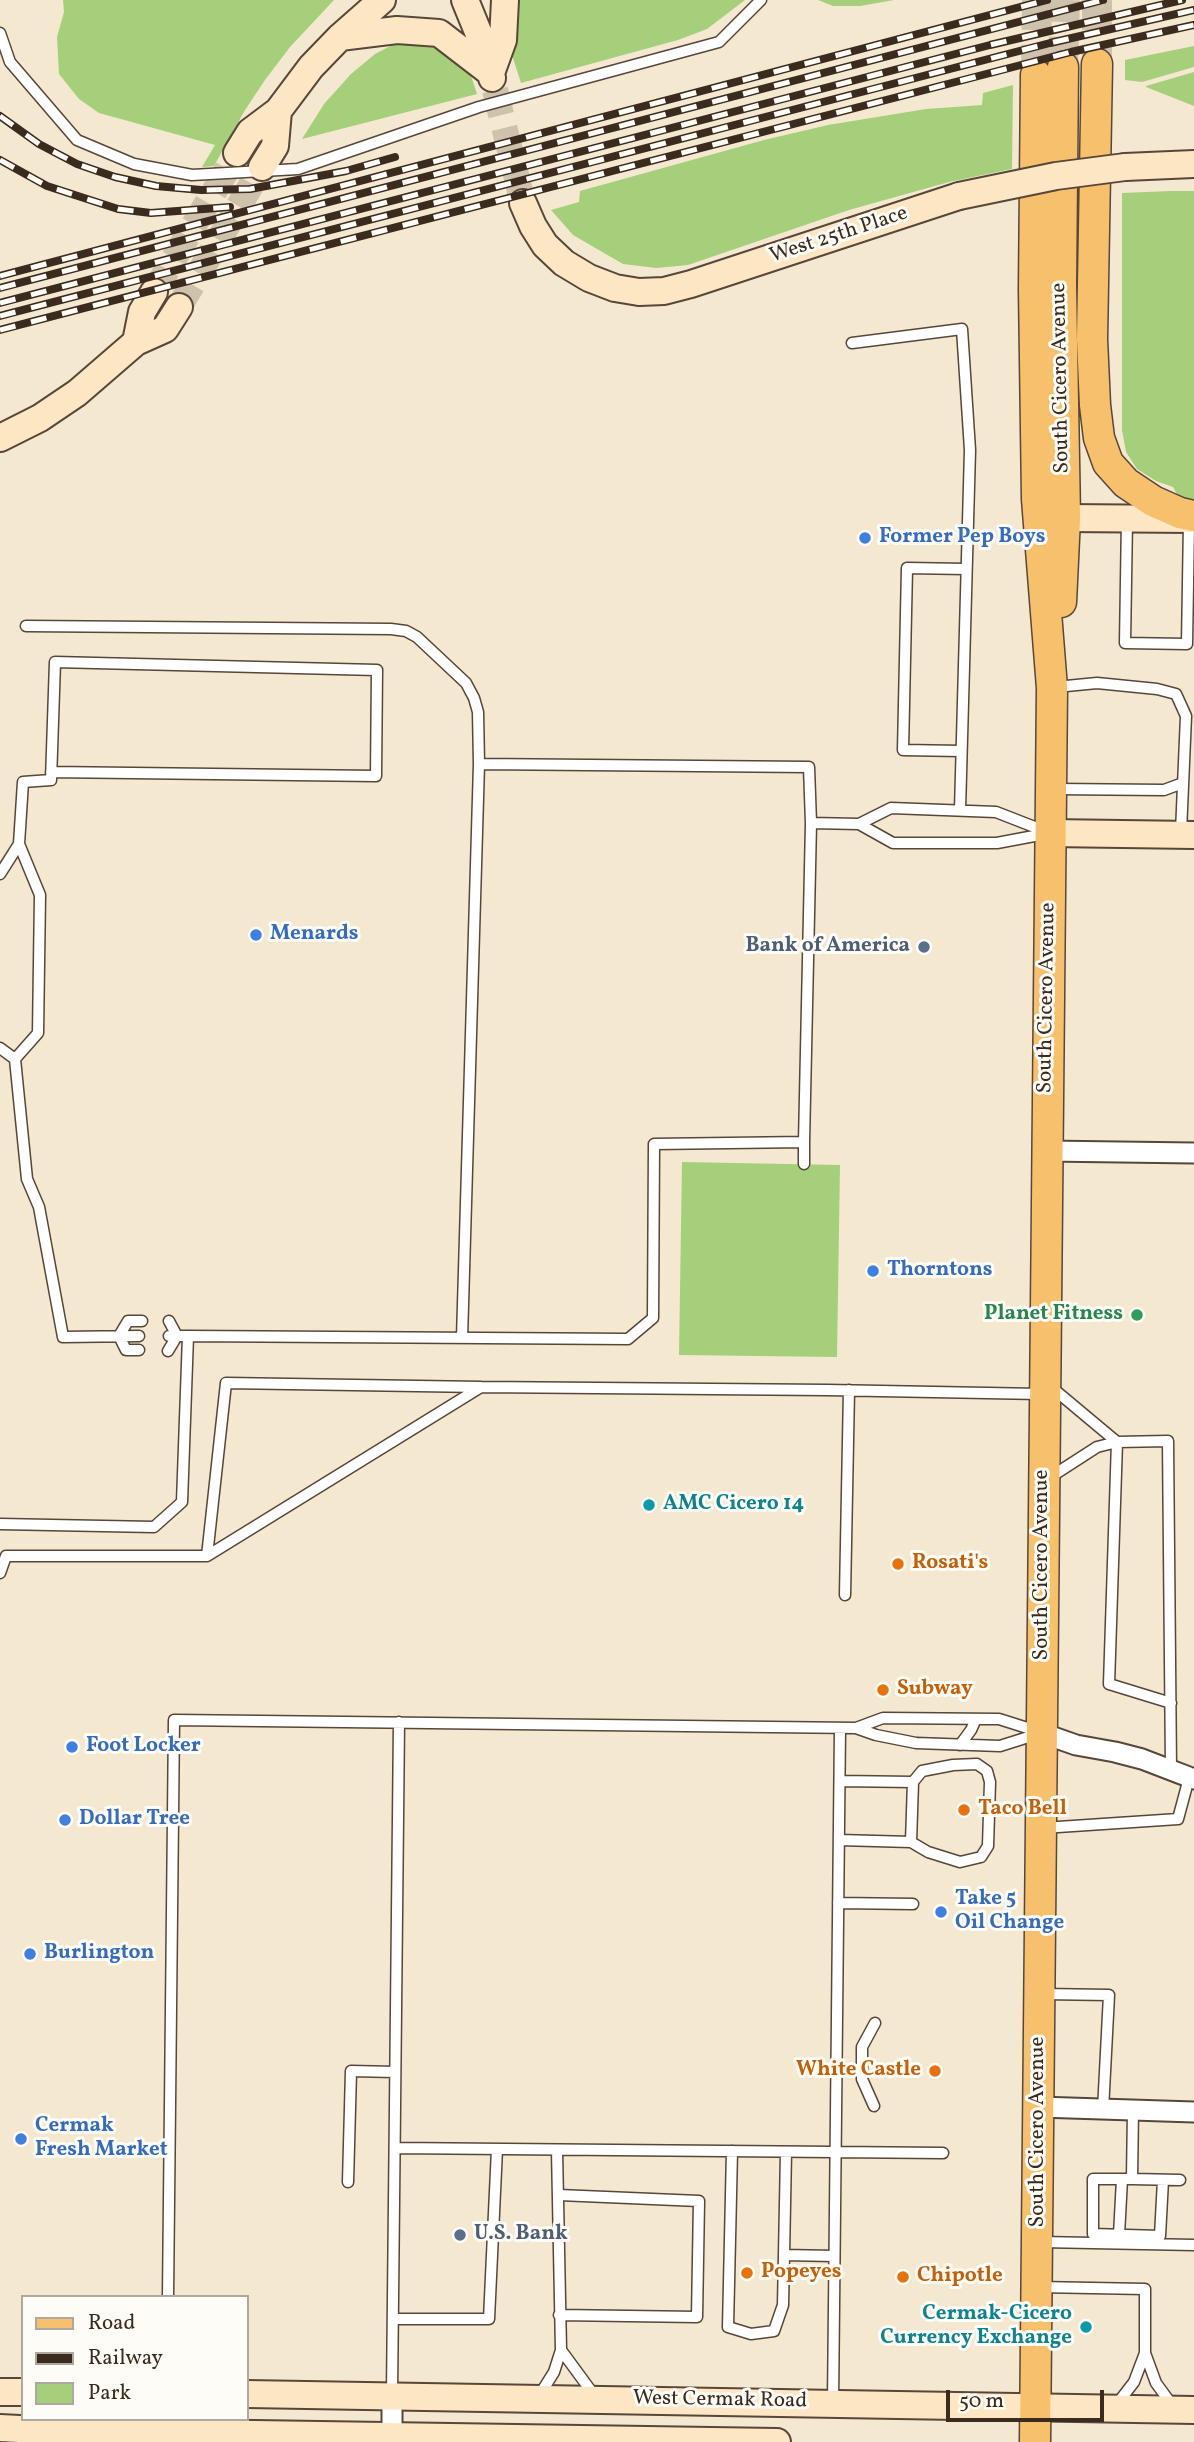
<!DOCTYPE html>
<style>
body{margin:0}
#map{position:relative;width:1194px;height:2442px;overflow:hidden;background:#f4e8d1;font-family:Vollkorn,serif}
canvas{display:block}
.legend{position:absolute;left:21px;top:2295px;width:228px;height:126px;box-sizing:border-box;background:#fdfcf7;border:2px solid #afa8a0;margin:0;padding:9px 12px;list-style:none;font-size:21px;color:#3b2a1e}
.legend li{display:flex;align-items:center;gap:14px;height:35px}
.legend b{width:35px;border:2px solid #afa8a0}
.scale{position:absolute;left:946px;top:2390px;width:158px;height:32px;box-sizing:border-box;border:4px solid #3b2a1e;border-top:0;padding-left:9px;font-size:21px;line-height:24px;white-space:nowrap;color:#3b2a1e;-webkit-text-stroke:5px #fdfcf7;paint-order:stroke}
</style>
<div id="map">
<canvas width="1194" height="2442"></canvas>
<ul class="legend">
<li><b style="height:9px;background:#f7c06c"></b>Road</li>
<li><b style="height:9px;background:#3b2a1e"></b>Railway</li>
<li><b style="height:19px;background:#a6cf7b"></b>Park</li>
</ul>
<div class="scale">50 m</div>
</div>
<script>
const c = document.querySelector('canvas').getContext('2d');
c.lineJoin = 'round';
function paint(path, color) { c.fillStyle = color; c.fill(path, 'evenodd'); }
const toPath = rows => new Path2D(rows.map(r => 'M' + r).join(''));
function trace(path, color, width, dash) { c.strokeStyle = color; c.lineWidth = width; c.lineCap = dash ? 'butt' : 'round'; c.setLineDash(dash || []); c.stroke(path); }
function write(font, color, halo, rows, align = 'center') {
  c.font = font + ' Vollkorn,serif'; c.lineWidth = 6; c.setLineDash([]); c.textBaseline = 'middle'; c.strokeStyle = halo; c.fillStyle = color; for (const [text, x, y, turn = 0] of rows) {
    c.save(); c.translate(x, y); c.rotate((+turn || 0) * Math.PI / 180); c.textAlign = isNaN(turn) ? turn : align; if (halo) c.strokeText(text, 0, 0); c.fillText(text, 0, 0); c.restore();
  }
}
paint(toPath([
 [63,0,334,0,290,47,265,80,245,110,214,166,202,167,215,145,99,113,79,99,59,74,57,37,64,12],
 [513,0,745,0,707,29,678,40,521,83,513,58,510,30],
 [818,0,894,0,860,6,833,6],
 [417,35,467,63,477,94,302,139,324,104,351,74,375,54,398,42],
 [1194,46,1194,67,1142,82,1125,80,1125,60],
 [1194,72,1194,106,1146,87,1146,86],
 [1013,85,1012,169,949,182,849,210,688,265,656,268,623,264,573,235,551,210,579,202,580,191,764,140,828,125,926,109,982,105,983,93],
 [1171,191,1194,191,1194,500,1179,498,1173,487,1156,481,1137,469,1126,452,1122,430,1122,193],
 [682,1162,840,1165,837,1357,679,1355]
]), '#a6cf7b');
trace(toPath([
 [495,90,523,203],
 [154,292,237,153],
 [179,307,262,167]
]), '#cfc2ad', 26, [26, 13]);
trace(toPath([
 [1097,0,1097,64],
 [1063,67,1065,0],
 [1036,75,1037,0]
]), '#cfc2ad', 30, [30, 15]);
const lane = toPath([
 [0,33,10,62,77,140,134,164,192,175,298,169,479,107,719,42,761,0],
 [852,343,962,329,970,450,960,810],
 [1127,519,1125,643,1187,644,1189,522],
 [26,626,391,629,406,631,417,637,466,683,474,698,478,712,479,764,462,1338],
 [1056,687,1097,683,1157,689,1176,694,1186,716,1181,832],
 [961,751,903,750,907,568,966,569],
 [479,764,809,767,811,823],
 [51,772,376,776,377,670,55,662,51,780,23,782,19,844,40,895,38,1033,15,1059,27,1179,39,1207,63,1337,139,1336],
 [1055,789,1164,790,1183,783],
 [0,874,19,844],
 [0,1048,15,1059],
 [804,1164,804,1142],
 [169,1321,177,1336],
 [119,1336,128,1321,142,1321],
 [119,1336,126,1350,139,1350],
 [169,1336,188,1336],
 [168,1351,177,1336],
 [1050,1386,1117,1442],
 [1117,1442,1109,1684,1171,1703],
 [1049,1478,1097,1447,1117,1442,1168,1441,1171,1770],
 [0,1524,154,1527,182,1502,188,1336,628,1339,653,1318,654,1144,804,1142,811,823,859,824,891,808,996,812,1050,833,997,843,893,843,859,824],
 [207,1556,226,1383,481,1387],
 [0,1573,6,1556,207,1556,481,1387,827,1390,1040,1394],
 [845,1595,849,1390],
 [856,1728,883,1718,999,1719,1037,1731],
 [960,1745,971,1730,976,1719],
 [1043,1828,1178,1819,1189,1778],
 [839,1840,911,1842,913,1782,840,1781],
 [911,1842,928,1852,960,1862,981,1857,988,1846,990,1782,987,1771,977,1764,953,1765,922,1771,913,1782],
 [838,1903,913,1904],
 [1043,1994,1109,1995,1103,2110],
 [874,2106,862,2079,862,2047,875,2023],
 [1133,2110,1132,2179,1180,2180],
 [395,2148,943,2153],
 [732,2151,728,2327,751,2334,774,2331,783,2305,784,2255],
 [786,2152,784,2255,834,2256],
 [1132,2179,1093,2179,1093,2234,1160,2236,1163,2180],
 [348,2182,351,2071,395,2072],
 [559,2195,699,2201,697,2317,559,2315],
 [1119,2235,1122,2179],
 [1041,2242,1194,2245],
 [1038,2287,1145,2289,1145,2353,1156,2383,1172,2405],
 [168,2297,174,1720,856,1728,876,1735,916,1743,1000,1746,1038,1734],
 [393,2319,489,2319,497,2149],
 [561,2350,594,2395],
 [392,2394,399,1722],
 [539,2396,554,2372,561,2350,557,2150],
 [833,2402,840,1728],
 [1117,2404,1134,2382,1145,2353]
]);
const street = toPath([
 [1046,1151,1194,1153],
 [1042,1733,1076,1745,1115,1752,1142,1759,1194,1779],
 [1039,2107,1194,2112],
 [392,2442,392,2396]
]);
const secondary = toPath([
 [465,0,485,49,492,78],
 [340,37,397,30,439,33,491,73],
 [491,73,503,40,505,0],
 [237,153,250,132,278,111,311,67,340,37,382,0],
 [262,167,275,146,278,111],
 [1125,167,1194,164],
 [523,203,533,226,545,245,564,263,589,278,615,288,639,292,664,291,691,284,959,196],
 [136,342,142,312,154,292],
 [0,438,40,418,77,393,136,342,165,329,179,307],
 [1065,518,1192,519],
 [1050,833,1194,835],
 [0,2392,23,2392],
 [247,2394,1194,2410],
 [0,2428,59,2431,777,2442]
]);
const primary = toPath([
 [1097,64,1092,339,1095,405,1099,438,1108,463,1126,483,1153,501,1180,513,1194,516],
 [1061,602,1065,518,1061,285,1063,67],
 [1035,2442,1052,688,1037,499,1034,289,1036,75]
]);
trace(lane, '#574639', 13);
trace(street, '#574639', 23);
trace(secondary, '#574639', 30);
trace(primary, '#574639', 33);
trace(lane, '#fff', 10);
trace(street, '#fff', 19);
trace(secondary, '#fce6c4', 26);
trace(primary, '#f7c06c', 30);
const rail = toPath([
 [0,116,39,144,77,164,115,177,156,186,201,190,250,189,346,171,395,157],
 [0,160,47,186,118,209,151,213,230,207],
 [0,276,1047,0],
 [0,288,1103,0],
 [0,303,990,45,1182,0],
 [0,316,1050,43,1194,10],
 [0,330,1071,52,1194,25]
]);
trace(rail, '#3b2a1e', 8);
trace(rail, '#fdfcf7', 5, [16]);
const secondaryBridge = toPath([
 [959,196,1056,176,1125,167]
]);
trace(secondaryBridge, '#574639', 30, []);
trace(secondaryBridge, '#fce6c4', 26);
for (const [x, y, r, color] of [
 [865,538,7,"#3f7fe0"],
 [256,935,7,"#3f7fe0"],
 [924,947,7,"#5c6f8a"],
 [873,1271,7,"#3f7fe0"],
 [1137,1315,7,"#2e9e5b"],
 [649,1505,7,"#0f9aa8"],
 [898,1564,7,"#e8710a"],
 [883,1690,7,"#e8710a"],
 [72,1747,7,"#3f7fe0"],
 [964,1810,7,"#e8710a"],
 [65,1820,7,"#3f7fe0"],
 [941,1912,7,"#3f7fe0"],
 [30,1954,7,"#3f7fe0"],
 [935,2071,7,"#e8710a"],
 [21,2139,7,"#3f7fe0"],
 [460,2235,7,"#5c6f8a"],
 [747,2273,7,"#e8710a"],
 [903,2277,7,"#e8710a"],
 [1086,2327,7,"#0f9aa8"]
]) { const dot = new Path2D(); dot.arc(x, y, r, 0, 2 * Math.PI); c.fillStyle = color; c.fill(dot); trace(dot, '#fdfcf7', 2.5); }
write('21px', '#3b2a1e', '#fdfcf7', [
 ["West 25th Place",839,236,-18],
 ["South Cicero Avenue",1062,378,-91],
 ["South Cicero Avenue",1048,998,-89],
 ["South Cicero Avenue",1043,1565,-90],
 ["South Cicero Avenue",1039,2132,-90],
 ["West Cermak Road",720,2401,1]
]);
write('bold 21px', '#366cbe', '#fdfcf7', [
 ["Former Pep Boys",879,538],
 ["Menards",270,935],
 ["Thorntons",887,1271],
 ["Foot Locker",86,1747],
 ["Dollar Tree",79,1820],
 ["Take 5",955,1900],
 ["Oil Change",955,1924],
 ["Burlington",44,1954],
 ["Cermak",35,2127],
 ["Fresh Market",35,2151]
], 'left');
write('bold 21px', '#4e5e75', '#fdfcf7', [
 ["Bank of America",910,947],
 ["U.S. Bank",474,2235,"left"]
], 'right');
write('bold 21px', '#27864d', '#fdfcf7', [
 ["Planet Fitness",1123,1315]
], 'right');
write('bold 21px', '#0d838f', '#fdfcf7', [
 ["AMC Cicero 14",663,1505],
 ["Cermak-Cicero",1072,2315,"right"],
 ["Currency Exchange",1072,2339,"right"]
], 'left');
write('bold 21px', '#c56008', '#fdfcf7', [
 ["Rosati's",912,1564],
 ["Subway",897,1690],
 ["Taco Bell",978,1810],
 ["White Castle",921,2071,"right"],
 ["Popeyes",761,2273],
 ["Chipotle",917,2277]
], 'left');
</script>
